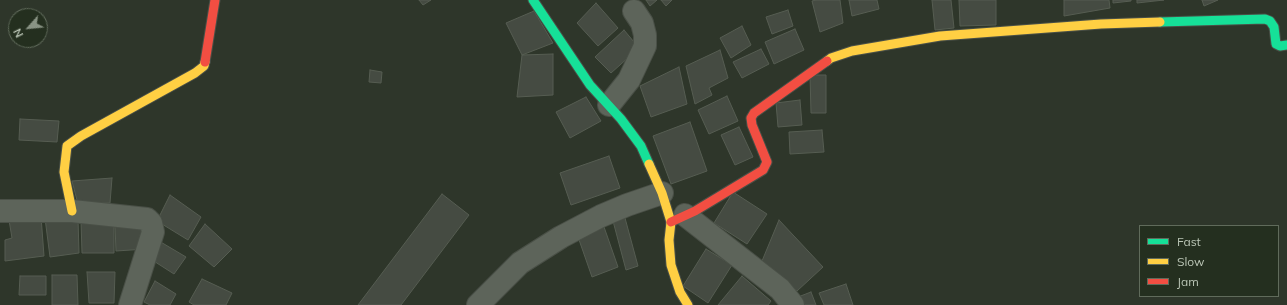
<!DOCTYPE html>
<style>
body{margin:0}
#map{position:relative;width:1287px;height:305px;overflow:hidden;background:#2e362a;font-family:Mulish,sans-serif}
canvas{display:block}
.legend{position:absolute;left:1139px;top:225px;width:140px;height:72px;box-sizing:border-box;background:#242f1f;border:1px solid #606b5b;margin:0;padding:5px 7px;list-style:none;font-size:12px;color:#bac5b5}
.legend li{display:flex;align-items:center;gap:8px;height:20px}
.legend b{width:20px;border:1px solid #606b5b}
.north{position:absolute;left:8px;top:8px;width:40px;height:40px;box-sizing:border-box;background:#242f1f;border:1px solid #606b5b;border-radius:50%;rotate:243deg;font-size:11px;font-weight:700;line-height:16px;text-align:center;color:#bac5b5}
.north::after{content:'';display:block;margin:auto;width:14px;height:18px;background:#899384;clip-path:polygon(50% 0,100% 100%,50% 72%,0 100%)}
</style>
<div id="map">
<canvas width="1287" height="305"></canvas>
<ul class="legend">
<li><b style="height:5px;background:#16e098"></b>Fast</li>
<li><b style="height:5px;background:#ffcf43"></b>Slow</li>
<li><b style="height:5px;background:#f24e42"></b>Jam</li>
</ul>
<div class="north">N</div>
</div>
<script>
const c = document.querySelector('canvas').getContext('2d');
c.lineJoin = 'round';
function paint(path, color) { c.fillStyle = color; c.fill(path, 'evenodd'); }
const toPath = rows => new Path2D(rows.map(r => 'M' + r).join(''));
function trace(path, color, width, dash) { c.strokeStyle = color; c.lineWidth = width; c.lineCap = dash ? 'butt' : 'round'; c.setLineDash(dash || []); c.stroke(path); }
const building = toPath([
 [419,0,431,0,423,5,419,0],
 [646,0,657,0,650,6,646,0],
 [661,0,672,0,666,6,661,0],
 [816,0,840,0,843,23,820,32,812,1,816,0],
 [849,0,877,0,879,9,852,16,849,0],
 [932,0,951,0,954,28,935,30,932,0],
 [959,0,996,0,996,25,960,26,959,0],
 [1064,0,1109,0,1110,8,1064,16,1064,0],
 [1113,0,1131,0,1131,1,1113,3,1113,0],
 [1137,0,1164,0,1137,3,1137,0],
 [1202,0,1218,0,1204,6,1202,0],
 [596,3,618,28,598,46,577,23,596,3],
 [788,10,793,26,772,34,766,17,788,10],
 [534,11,553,43,522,55,506,23,534,11],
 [742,26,751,45,731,58,720,38,742,26],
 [795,29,804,50,774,64,765,42,795,29],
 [624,30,639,48,611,73,595,57,624,30],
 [761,49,769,64,742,78,733,62,761,49],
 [720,50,728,78,709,88,712,95,695,104,686,66,720,50],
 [553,54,553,95,517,97,522,55,553,54],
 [679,67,687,104,651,117,640,86,679,67],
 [370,70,382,72,381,83,369,82,370,70],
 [810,75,826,75,826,113,811,113,810,75],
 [727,96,738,121,709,134,698,110,727,96],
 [586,97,601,121,570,138,556,112,586,97],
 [800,100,802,125,778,127,776,103,800,100],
 [20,119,59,121,57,142,19,140,20,119],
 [690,122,707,171,671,184,653,136,690,122],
 [739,127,753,157,735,165,721,135,739,127],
 [822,130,824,152,790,154,789,132,822,130],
 [609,156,620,188,571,205,560,173,609,156],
 [112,178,110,203,78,204,72,181,112,178],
 [733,192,767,214,747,244,714,223,733,192],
 [442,194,469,215,401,305,358,305,442,194],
 [170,195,201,217,188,240,157,221,170,195],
 [41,216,44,256,5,261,5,240,12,238,9,220,41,216],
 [45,218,78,219,79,253,50,257,45,218],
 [625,218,638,266,626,270,613,221,625,218],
 [779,220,823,267,797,291,762,261,779,220],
 [81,221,114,221,114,253,82,253,81,221],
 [205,224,232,249,214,267,189,246,205,224],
 [603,224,618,267,592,277,577,234,603,224],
 [144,225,146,249,116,251,115,226,144,225],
 [159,241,186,257,174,274,149,258,159,241],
 [706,249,732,265,708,303,683,286,706,249],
 [87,272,115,272,114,303,89,303,87,272],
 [52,275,77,275,78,305,52,305,52,275],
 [20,276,46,276,46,295,19,295,20,276],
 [742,276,771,301,768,305,718,305,742,276],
 [202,279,232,293,226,305,194,305,189,302,202,279],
 [155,281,176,294,170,305,150,305,144,302,155,281],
 [846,284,853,305,824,305,819,293,846,284],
 [811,292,816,305,801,305,798,297,811,292]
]);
paint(building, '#454b42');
trace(building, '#565d52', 1);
const street = toPath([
 [609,105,629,80,645,46,645,35,642,23,634,11],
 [0,211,72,211,147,219,151,223,153,232,130,305],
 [685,215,780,289,793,305],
 [478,305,520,263,561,237,601,216,627,205,662,193]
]);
const fast = toPath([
 [533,0,590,85,621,119,641,146,649,164],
 [1160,22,1265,19,1270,21,1274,27,1276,44,1280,46,1287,45]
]);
const slow = toPath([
 [827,61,831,58,852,51,940,36,1101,24,1160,22],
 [649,164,662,193,671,222,669,240,671,265,680,292,688,305],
 [72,211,64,172,67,146,81,136,195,73,204,66,205,62]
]);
const jam = toPath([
 [205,62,215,0],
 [671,222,695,211,763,170,767,162,752,125,751,118,754,113,827,61]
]);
trace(street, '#4a5047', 24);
trace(fast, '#4a5047', 11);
trace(slow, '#4a5047', 11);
trace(jam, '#4a5047', 11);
trace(street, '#5d645a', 22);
trace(fast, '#16e098', 9);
trace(slow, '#ffcf43', 9);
trace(jam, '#f24e42', 9);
</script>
